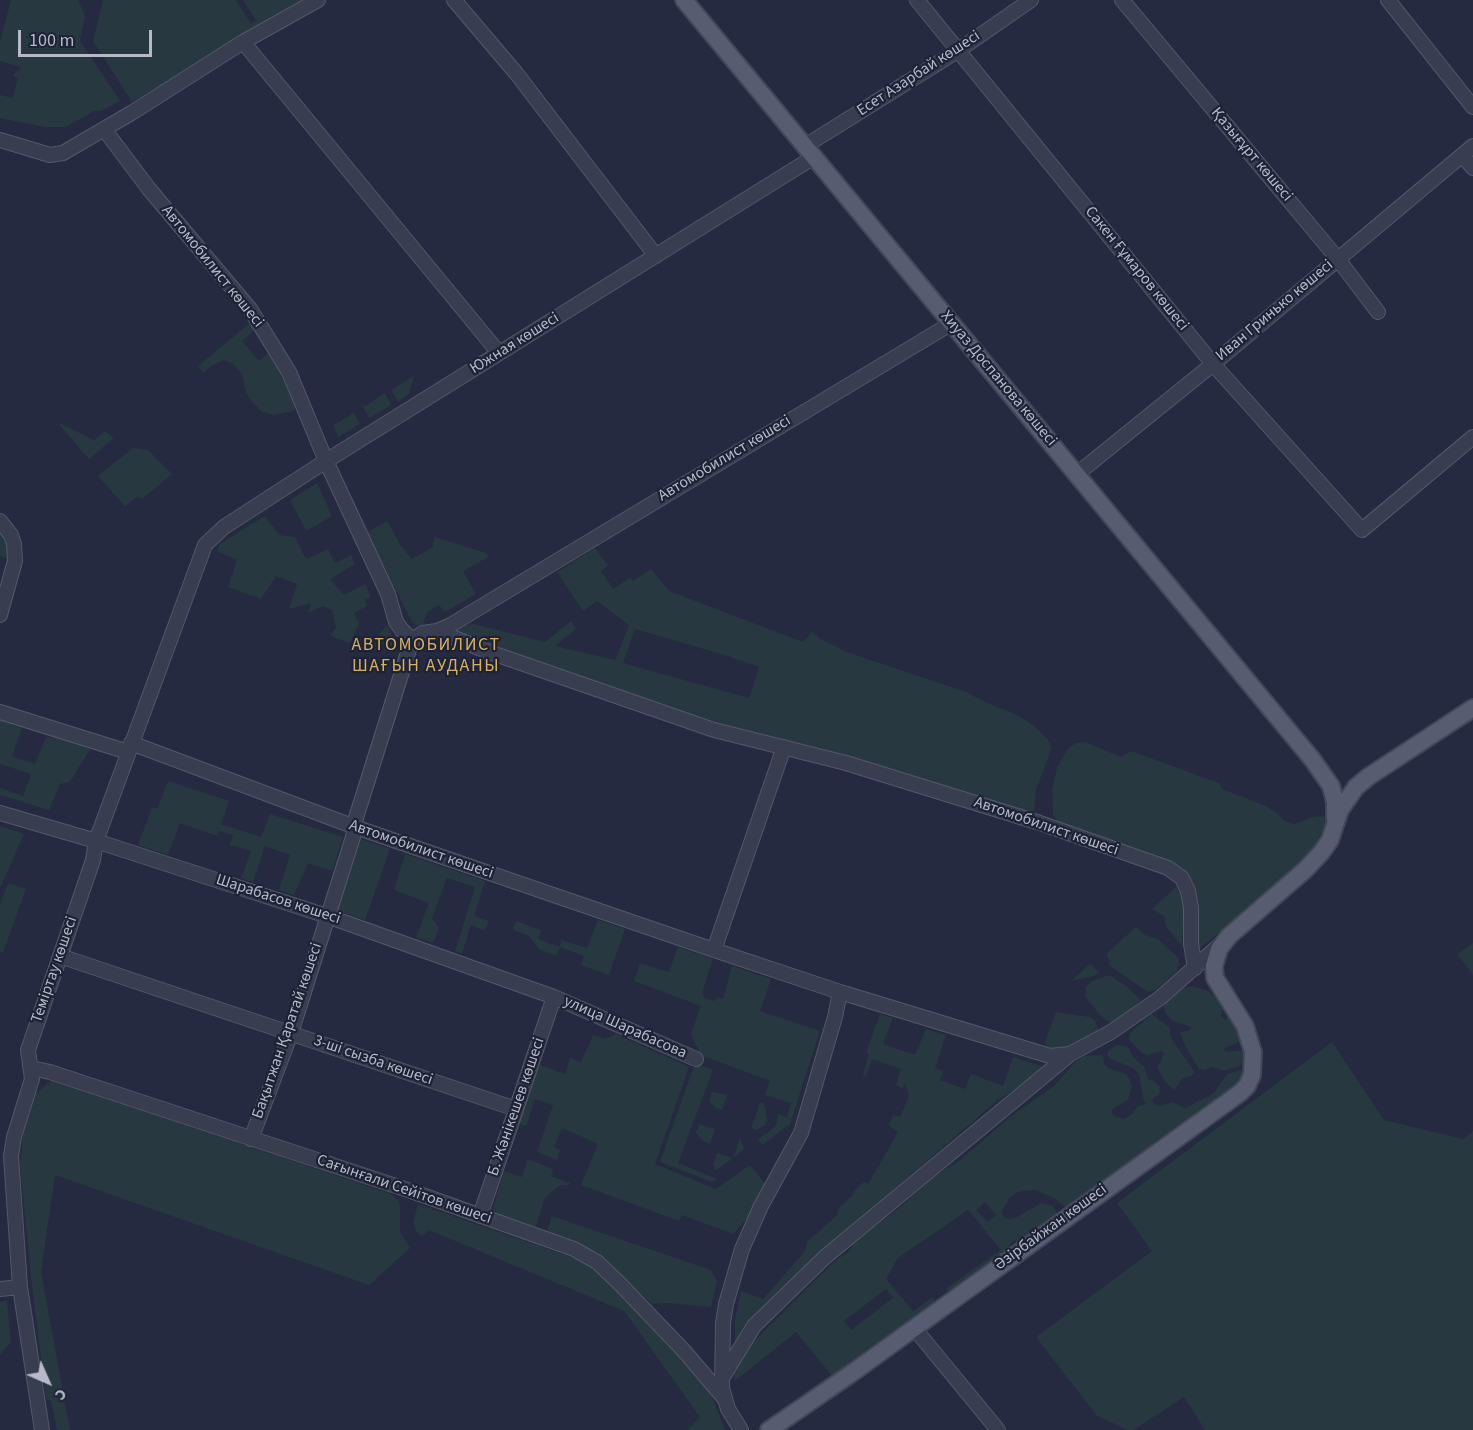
<!DOCTYPE html>
<meta charset="utf-8">
<style>
body{margin:0}
#map{position:relative;width:1473px;height:1430px;overflow:hidden;background:#252a40;font-family:"Source Sans 3",sans-serif}
canvas{display:block}
.north{position:absolute;left:18px;top:1352px;width:60px;height:60px;-webkit-text-stroke:4px #1e2235;paint-order:stroke;rotate:135deg;font-size:16px;font-weight:700;line-height:24px;text-align:center;color:#b5b9ca}
.north::after{content:'';display:block;margin:auto;width:21px;height:27px;background:#b5b9ca;clip-path:polygon(50% 0,100% 100%,50% 72%,0 100%)}
.scale{position:absolute;left:18px;top:30px;width:134px;height:27px;box-sizing:border-box;border:3px solid #b5b9ca;border-top:0;padding-left:8px;font-size:18px;line-height:21px;white-space:nowrap;color:#b5b9ca;-webkit-text-stroke:4px #1e2235;paint-order:stroke}
</style>
<div id="map">
<canvas width="1473" height="1430"></canvas>
<div class="north">С</div>
<div class="scale">100 m</div>
</div>
<script>
const c = document.querySelector('canvas').getContext('2d');
c.lineJoin = 'round';
function paint(path, color) { c.fillStyle = color; c.fill(path, 'evenodd'); }
const toPath = rows => new Path2D(rows.map(r => 'M' + r).join(''));
function trace(path, color, width, dash) { c.strokeStyle = color; c.lineWidth = width; c.lineCap = dash ? 'butt' : 'round'; c.setLineDash(dash || []); c.stroke(path); }
function write(font, color, halo, rows, align = 'center') {
  c.font = font + ' "Source Sans 3",sans-serif'; c.lineWidth = 4.5; c.setLineDash([]); c.textBaseline = 'middle'; c.strokeStyle = halo; c.fillStyle = color; for (const [text, x, y, turn = 0] of rows) {
    c.save(); c.translate(x, y); c.rotate((+turn || 0) * Math.PI / 180); c.textAlign = isNaN(turn) ? turn : align; if (halo) c.strokeText(text, 0, 0); c.fillText(text, 0, 0); c.restore();
  }
}
paint(toPath([
 [11,0,78,0,85,16,80,41,120,101,101,111,94,111,66,127,44,127,0,118,0,95,13,98,18,78,13,76,16,71,20,71,21,67,0,61,0,42],
 [103,0,236,0,251,24,256,21,243,0,308,0,132,102,93,41],
 [250,323,255,330,242,341,259,361,270,352,296,403,294,411,273,415,261,411,252,402,246,393,242,374,233,364,224,360,211,366,203,373,198,366],
 [414,376,409,394,398,402,391,390],
 [385,393,391,405,369,418,363,407],
 [354,413,360,424,338,437,333,425],
 [57,422,94,440,105,431,114,438,89,459],
 [133,448,148,450,172,474,142,499,137,497,125,506,98,476],
 [317,483,332,516,306,531,290,500],
 [265,516,279,535,295,537,306,559,328,549,335,563,351,555,355,564,330,579,344,595,365,584,371,597,365,600,367,606,354,613,359,623,350,643,330,636,336,627,332,610,323,606,308,613,311,603,289,609,297,584,276,576,261,599,228,587,237,560,217,551,220,544],
 [387,521,401,546,412,559,433,547,434,537,486,553,488,557,463,571,476,594,445,612,439,605,427,612,424,622,421,626,416,625,412,622,367,532],
 [0,531,8,548,8,559,0,556],
 [595,548,608,566,601,571,613,589,630,578,633,581,651,569,669,591,803,642,812,632,822,640,850,653,966,692,983,701,1019,716,1033,725,1048,740,1052,747,1036,790,1034,812,1029,814,745,732,461,636,457,633,456,629,460,626,474,624,545,642,571,621,576,629,555,646,615,660,629,625,597,601,583,611,557,572],
 [635,629,728,656,759,667,749,698,623,663],
 [387,625,398,648,374,641],
 [0,720,22,728,12,756,35,764,46,737,57,738,90,749,70,782,60,784,49,810,0,795,0,788,23,796,31,774,0,764],
 [1085,742,1121,757,1131,751,1219,783,1222,789,1266,806,1277,813,1284,821,1295,824,1313,817,1324,816,1327,822,1311,852,1295,869,1200,948,1197,947,1192,883,1180,867,1058,823,1053,814,1052,791,1057,768,1068,748,1076,743],
 [168,781,229,801,221,824,261,837,270,814,343,837,332,871,308,863,294,895,279,890,290,855,265,846,253,882,241,878,251,851,230,845,233,835,219,831,217,836,180,823,168,855,138,845,152,807,157,809],
 [0,826,24,834,0,888],
 [361,839,390,849,365,920,336,910],
 [405,854,485,881,474,916,489,921,485,931,471,925,462,954,455,951,475,887,447,878,432,918,439,928,433,943,416,937,429,903,394,890],
 [8,883,26,889,3,953,0,952,0,904],
 [1178,885,1184,898,1182,946,1166,927,1164,916,1152,909],
 [598,920,625,929,609,975,581,965,584,956,560,947,556,956,539,949,529,936,513,930,516,921,541,930,538,939,559,947,562,940,587,948],
 [1136,927,1145,935,1158,939,1178,958,1179,965,1176,972,1155,990,1148,992,1110,966,1109,960,1106,954],
 [1473,943,1473,975,1457,954],
 [678,947,713,959,702,993,705,998,715,1001,717,997,723,999,732,966,771,979,760,1011,820,1031,790,1124,762,1145,758,1139,776,1126,778,1114,787,1117,791,1103,765,1095,770,1081,698,1054,699,1051,691,1034,701,1006,634,981,640,963,669,972],
 [1090,964,1099,972,1094,976,1071,981],
 [1107,976,1111,976,1126,986,1141,1000,1118,1021,1113,1023,1107,1021,1099,1014,1085,996,1086,987,1092,981],
 [1193,986,1208,991,1223,1005,1221,1016,1225,1020,1230,1012,1241,1041,1223,1049,1227,1052,1244,1050,1246,1059,1242,1061,1241,1065,1228,1070,1220,1070,1213,1067,1204,1070,1199,1069,1188,1051,1179,1032,1189,1031,1191,1027,1171,1020,1165,1012,1164,1007,1168,1000,1184,988],
 [1056,1012,1090,1017,1095,1021,1099,1033,1075,1047,1054,1051,1044,1044],
 [880,1014,893,1018,883,1044,915,1055,926,1029,946,1035,935,1068,943,1071,940,1080,965,1089,971,1074,1003,1086,1013,1057,1047,1068,998,1100,821,1252,735,1348,735,1320,741,1291,763,1299,805,1251,807,1242,836,1216,839,1211,837,1210,854,1194,852,1193,864,1182,869,1183,898,1132,889,1126,893,1115,900,1117,909,1096,905,1083,903,1088,896,1085,901,1069,872,1059,866,1076,863,1075,869,1054,866,1053],
 [1152,1014,1170,1028,1170,1033,1173,1041,1194,1071,1193,1075,1182,1079,1174,1090,1163,1079,1157,1066,1161,1062,1164,1053,1161,1051,1148,1055,1142,1053,1129,1040,1130,1033],
 [616,1034,689,1067,655,1164,716,1189,750,1165,766,1185,750,1215,733,1234,682,1215,679,1221,581,1185,598,1144,562,1128,554,1147,560,1150,557,1160,537,1152,553,1105,535,1099,526,1126,517,1123,538,1064,565,1074,570,1058,581,1062,593,1035,605,1039],
 [1332,1042,1384,1120,1463,1139,1473,1131,1473,1430,1205,1430,1184,1397,1133,1430,1128,1430,1097,1416,1036,1337,1152,1251,1117,1203],
 [1117,1045,1128,1047,1134,1058,1144,1066,1148,1079,1154,1081,1160,1087,1159,1094,1152,1100,1154,1104,1160,1106,1172,1102,1185,1108,1214,1093,1227,1074,1240,1070,1243,1071,1244,1075,1236,1088,1067,1209,1054,1198,1035,1190,1017,1192,1009,1198,1002,1212,1003,1217,1008,1219,1015,1218,1042,1203,1053,1206,1058,1214,1018,1245,1015,1240,1009,1245,1011,1250,951,1292,945,1289,1001,1250,968,1210,898,1258,886,1279,913,1311,933,1297,935,1302,934,1306,834,1378,796,1332,735,1381,732,1368,760,1335,837,1259,849,1252,855,1241,898,1209,935,1176,959,1161,1009,1118,1055,1085,1077,1060,1084,1056,1103,1055,1104,1064,1108,1068,1126,1074,1129,1078,1132,1085,1128,1100,1113,1108,1112,1111,1113,1116,1124,1119,1131,1115,1138,1106,1146,1104,1143,1098,1139,1074,1133,1068,1110,1059,1107,1054,1108,1051],
 [985,1202,996,1215,988,1222,976,1210],
 [886,1289,893,1298,851,1330,844,1321],
 [695,1063,713,1070,678,1163,717,1179,712,1182,660,1162],
 [52,1080,391,1194,398,1200,400,1207,400,1232,410,1248,369,1285,55,1175,41,1272,70,1430,57,1430,51,1401,46,1399,31,1279,20,1165,23,1137,35,1094],
 [712,1092,727,1095,722,1110,716,1108,709,1101],
 [760,1103,763,1103,765,1107,767,1121,764,1126,756,1130,752,1128,752,1125],
 [699,1124,715,1129,710,1144,703,1141,696,1133],
 [740,1138,744,1149,733,1158,718,1169,714,1170,715,1167,713,1166,717,1153,733,1158],
 [528,1159,553,1169,551,1176,570,1183,568,1186,562,1185,556,1188,545,1198,535,1228,494,1214,492,1211,504,1171,522,1177],
 [418,1204,577,1259,602,1274,702,1381,712,1397,725,1430,687,1430,700,1417,624,1311,429,1230,422,1236,416,1231,413,1223],
 [552,1216,711,1270,717,1281,711,1307,668,1303,652,1304,599,1253,546,1234],
 [7,1301,11,1342,0,1355,0,1302]
]), '#273841');
const minor = toPath([
 [454,0,516,73,656,256],
 [917,0,1213,364,1362,530,1473,437],
 [1122,0,1337,258,1378,312],
 [1388,0,1473,107],
 [243,42,499,353],
 [104,129,149,189,250,309,289,372,326,461,388,594,396,622,402,630,412,640],
 [0,140,50,155,63,153,133,112,243,42,318,0],
 [805,146,959,50,1031,0],
 [1462,155,1473,168],
 [1077,474,1213,364,1473,146],
 [0,521,11,535,14,544,15,561,0,615],
 [437,631,489,652,714,730,846,763,1040,823,1168,868,1182,878,1188,891,1191,908,1191,944,1195,968],
 [0,712,128,752],
 [131,743,355,827,714,950,840,992,1050,1056,1070,1054,1111,1032,1160,998,1222,943],
 [0,813,96,841,327,916,554,997,696,1059],
 [714,950,784,747],
 [60,956,516,1109],
 [31,1068,50,1072,411,1191,574,1249,597,1262,621,1285,685,1352,724,1398],
 [251,1139,291,1033,353,837,355,821,412,640,423,633,437,631,449,626,952,323],
 [480,1216,554,997],
 [0,1289,20,1287],
 [914,1328,998,1430],
 [722,1378,754,1326,825,1257,1069,1055],
 [42,1430,20,1287,11,1156,14,1137,32,1079,28,1050,93,860,96,841,205,545,224,527,326,461,814,157],
 [741,1430,728,1409,722,1388,723,1323,726,1304,742,1249,761,1206,801,1133,835,1017,840,992]
]);
const major = toPath([
 [684,0,1312,759,1331,786,1335,802,1335,819],
 [769,1430,852,1373,1240,1093,1247,1086,1252,1075,1253,1052,1245,1026,1215,978,1214,966,1219,949,1229,936,1305,870,1321,853,1330,840,1340,810,1356,787,1368,777,1473,708]
]);
trace(minor, '#54586a', 16);
trace(major, '#424659', 20);
trace(minor, '#393d50', 14);
trace(major, '#575c70', 16);
write('16px', '#b5b9ca', '#1e2235', [
 ["Есет Азарбай көшесі",919,74,-33],
 ["Қазығұрт көшесі",1251,155,50],
 ["Автомобилист көшесі",212,267,51],
 ["Сакен Ғұмаров көшесі",1136,269,51],
 ["Иван Гринько көшесі",1275,311,-40],
 ["Южная көшесі",515,344,-32],
 ["Хиуаз Доспанова көшесі",998,379,50],
 ["Автомобилист көшесі",725,459,-31],
 ["Автомобилист көшесі",1046,827,19],
 ["Автомобилист көшесі",421,850,19],
 ["Шарабасов көшесі",278,900,18],
 ["Теміртау көшесі",55,970,-71],
 ["улица Шарабасова",625,1028,24],
 ["Бақытжан Қаратай көшесі",288,1031,-71],
 ["3-ші сызба көшесі",373,1061,19],
 ["Б. Жәнікешев көшесі",517,1107,-71],
 ["Сағынғали Сейітов көшесі",404,1190,19],
 ["Әзірбайжан көшесі",1051,1228,-36]
]);
c.letterSpacing = '1.5px';
write('18px', '#d7b064', '#1e2235', [
 ["АВТОМОБИЛИСТ",426,646],
 ["ШАҒЫН АУДАНЫ",426,667]
]);
c.letterSpacing = '0px';
</script>
